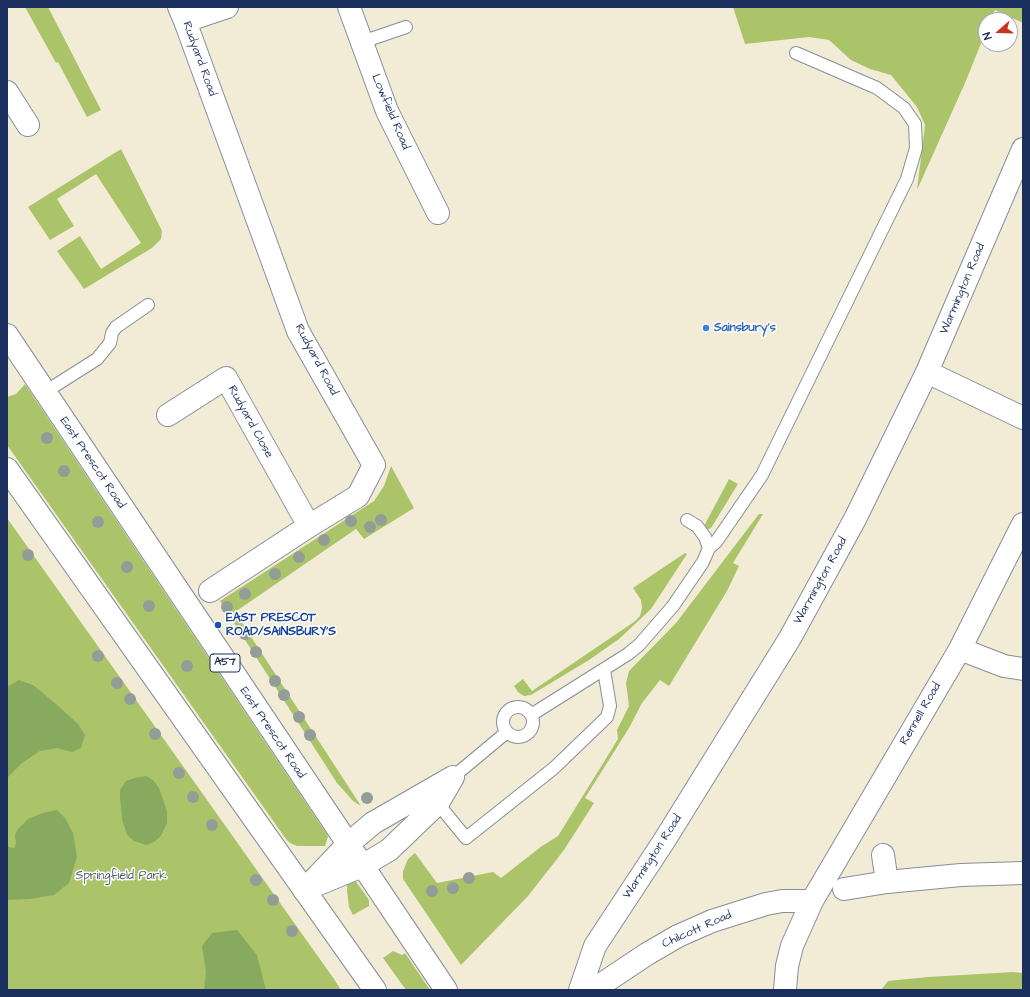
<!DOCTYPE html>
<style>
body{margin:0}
#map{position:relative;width:1030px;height:997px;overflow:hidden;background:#f2ecd7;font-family:"Architects Daughter",sans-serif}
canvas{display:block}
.frame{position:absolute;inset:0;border:8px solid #1b2f5e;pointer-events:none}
.north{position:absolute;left:978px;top:12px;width:40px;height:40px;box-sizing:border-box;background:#fff;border:1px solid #a4acbf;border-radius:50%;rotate:250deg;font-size:11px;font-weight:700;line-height:16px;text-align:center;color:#1b2f5e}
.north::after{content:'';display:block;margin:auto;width:14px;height:18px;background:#c8321e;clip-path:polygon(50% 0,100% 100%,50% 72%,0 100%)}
</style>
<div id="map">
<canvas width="1030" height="997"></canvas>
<div class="frame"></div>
<div class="north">N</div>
</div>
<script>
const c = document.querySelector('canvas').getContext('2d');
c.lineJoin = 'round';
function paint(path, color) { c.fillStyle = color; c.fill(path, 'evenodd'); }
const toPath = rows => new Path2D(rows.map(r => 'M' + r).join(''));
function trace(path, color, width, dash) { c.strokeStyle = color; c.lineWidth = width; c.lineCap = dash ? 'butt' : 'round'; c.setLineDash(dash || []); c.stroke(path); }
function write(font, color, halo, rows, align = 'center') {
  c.font = font + ' "Architects Daughter",sans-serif'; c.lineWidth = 3; c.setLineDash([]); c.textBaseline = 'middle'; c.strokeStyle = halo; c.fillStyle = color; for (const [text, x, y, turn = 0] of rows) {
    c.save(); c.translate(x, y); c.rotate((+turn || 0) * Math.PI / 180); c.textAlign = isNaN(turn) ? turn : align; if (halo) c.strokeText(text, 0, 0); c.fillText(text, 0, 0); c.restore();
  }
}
paint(toPath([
 [25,7,48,7,101,110,87,117,58,62,56,63],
 [733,7,1023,7,1023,23,995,10,990,20,986,20,986,31,965,83,917,190,925,125,917,107,891,75,870,69,851,60,829,40,809,37,745,44],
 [121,149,162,231,161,239,152,248,84,289,57,251,80,236,101,269,141,243,96,174,57,199,74,226,50,240,28,207],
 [25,384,328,836,325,846,297,846,290,843,286,839,7,445,7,397,16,394],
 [391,466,414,508,364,539,356,529,235,612,361,806,353,801,337,783,220,601,374,501,384,486],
 [729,479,738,484,711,528,706,530,704,526],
 [759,514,763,514,733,563,739,566,727,591,669,686,660,680,642,703,629,728,585,798,594,803,564,850,528,896,461,965,403,879,403,871,408,859,415,853,437,883,493,872,501,878,542,846,558,836,618,739,617,730,629,706,626,683,629,671,676,623],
 [7,518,334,979,341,990,7,990],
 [685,553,687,554,651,609,619,639,589,660,531,695,524,696,518,692,514,686,523,679,532,691,634,622,640,616,642,608,641,600,633,588],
 [355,880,369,900,369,906,353,915,349,907,347,891,347,884],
 [393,951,402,955,405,953,430,990,406,990,383,958],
 [1013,972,1023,973,1023,990,881,990,888,981,928,977]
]), '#abc46a');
paint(toPath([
 [19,680,33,685,56,704,78,724,85,735,81,748,72,752,57,748,40,751,22,763,7,778,7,687],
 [146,776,153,780,159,788,167,811,167,823,161,836,154,842,146,845,134,841,127,835,122,819,120,797,120,790,126,781,135,778],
 [57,810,65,818,73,833,77,857,69,883,54,895,30,899,7,900,7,844,9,847,14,848,16,844,15,835,17,830,28,819,43,813],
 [237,930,257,955,266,990,204,990,206,972,202,946,212,933]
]), '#88aa5e');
const lane = toPath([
 [362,42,406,27],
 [45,392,97,359,110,343,112,333,116,327,148,305],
 [709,548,716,542,762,475,907,179,916,148,915,124,904,108,877,88,796,53],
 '503 722a15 15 0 1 1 30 0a15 15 0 1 1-30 0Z',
 [531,715,628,654,639,645,673,606,703,562,709,548,705,537,697,526,687,520],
 [453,777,507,732],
 [435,800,466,838,554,768,607,717,610,706,604,670]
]);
const street = toPath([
 [179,7,185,21,298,331,374,465,358,496,309,526,210,591],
 [349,7,387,111,438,213],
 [185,21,227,7],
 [7,92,28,125],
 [927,372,1023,418],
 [168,415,226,378,309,526],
 [960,649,1004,666,1023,669],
 [887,882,961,875,1023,873],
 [310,884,347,845,373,823,453,777],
 [844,889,887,882,883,855],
 [304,890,362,866,389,850,438,803,453,777],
 [580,990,595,946,664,841,790,638,855,519,927,372,1023,149],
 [593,990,647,954,678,936,712,921,766,904,782,901,812,901],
 [785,990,787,966,792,946,812,901,960,649,1023,524]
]);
const highway = toPath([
 [7,335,446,990],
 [7,469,375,990]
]);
trace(lane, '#868e9a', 14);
trace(street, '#868e9a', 24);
trace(highway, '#868e9a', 24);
trace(lane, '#fff', 12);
trace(street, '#fff', 22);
trace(highway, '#fff', 22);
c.fillStyle = '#939d97';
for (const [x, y] of [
 [47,438],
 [64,471],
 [381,520],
 [351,521],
 [98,522],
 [370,527],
 [324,540],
 [28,555],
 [299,557],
 [127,567],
 [275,574],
 [245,594],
 [149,606],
 [227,607],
 [245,634],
 [256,652],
 [98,656],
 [187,666],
 [275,681],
 [117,683],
 [284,695],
 [130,699],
 [299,717],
 [155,734],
 [310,735],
 [179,773],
 [193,797],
 [367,798],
 [212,825],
 [469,878],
 [256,880],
 [453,888],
 [432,891],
 [273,900],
 [292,931]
]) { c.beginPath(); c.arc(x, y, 6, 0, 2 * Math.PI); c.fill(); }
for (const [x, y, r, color] of [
 [706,328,4,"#3f7fe0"],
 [218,625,4,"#1a4fb4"]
]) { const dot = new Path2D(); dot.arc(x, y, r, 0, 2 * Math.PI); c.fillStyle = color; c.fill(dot); trace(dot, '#fff', 1.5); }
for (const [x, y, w] of [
 [225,663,30]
]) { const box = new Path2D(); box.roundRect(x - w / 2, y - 9, w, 18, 3); c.fillStyle = '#fff'; c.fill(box); trace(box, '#1b2f5e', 1); }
write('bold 11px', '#1b2f5e', null, [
 ["A57",225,663]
]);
write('12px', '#1b2f5e', '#fff', [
 ["Rudyard Road",199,59,70],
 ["Lowfield Road",390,112,67],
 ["Warmington Road",963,289,-67],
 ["Rudyard Road",316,360,62],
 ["Rudyard Close",250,422,61],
 ["East Prescot Road",92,463,56],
 ["Warmington Road",821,581,-61],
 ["Rennell Road",921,714,-60],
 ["East Prescot Road",272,733,56],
 ["Warmington Road",653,857,-57],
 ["Chilcott Road",697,930,-24]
]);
write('bold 12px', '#366cbe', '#fff', [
 ["Sainsbury's",714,328]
], 'left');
write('bold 12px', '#164399', '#fff', [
 ["EAST PRESCOT",226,618],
 ["ROAD/SAINSBURY'S",226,632]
], 'left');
write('12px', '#465c62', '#fff', [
 ["Springfield Park",121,876]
]);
</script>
